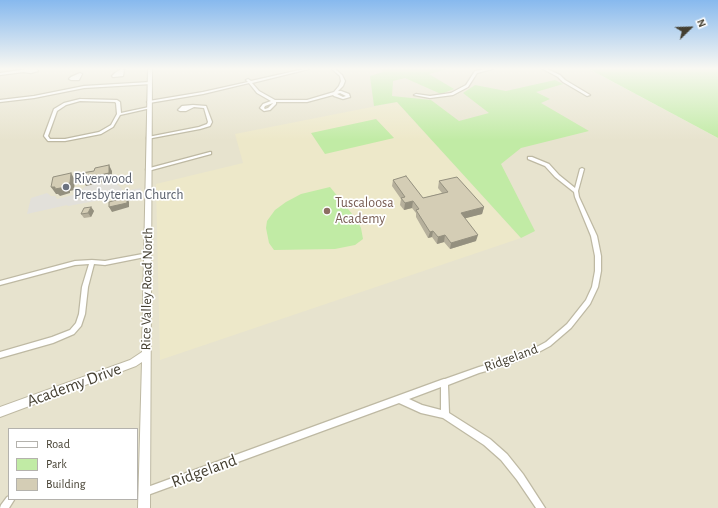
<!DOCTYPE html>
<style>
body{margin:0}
#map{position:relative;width:718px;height:508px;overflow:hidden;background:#f2f0e1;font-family:"Alegreya Sans",sans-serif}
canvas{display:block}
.legend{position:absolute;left:8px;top:428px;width:130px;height:72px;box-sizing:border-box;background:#fff;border:1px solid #b4b2ad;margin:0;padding:5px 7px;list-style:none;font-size:12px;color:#443f31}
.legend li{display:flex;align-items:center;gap:8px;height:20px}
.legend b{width:20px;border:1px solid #b4b2ad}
.north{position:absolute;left:670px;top:8px;width:40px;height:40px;-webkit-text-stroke:3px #fff;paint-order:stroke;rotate:67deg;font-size:11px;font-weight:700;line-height:16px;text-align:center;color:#443f31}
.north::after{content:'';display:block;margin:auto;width:14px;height:18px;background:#443f31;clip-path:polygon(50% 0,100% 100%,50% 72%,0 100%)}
</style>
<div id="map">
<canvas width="718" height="508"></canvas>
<ul class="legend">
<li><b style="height:5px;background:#fff"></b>Road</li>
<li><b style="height:11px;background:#c1eba5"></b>Park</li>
<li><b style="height:11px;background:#d4cdb5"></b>Building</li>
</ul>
<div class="north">N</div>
</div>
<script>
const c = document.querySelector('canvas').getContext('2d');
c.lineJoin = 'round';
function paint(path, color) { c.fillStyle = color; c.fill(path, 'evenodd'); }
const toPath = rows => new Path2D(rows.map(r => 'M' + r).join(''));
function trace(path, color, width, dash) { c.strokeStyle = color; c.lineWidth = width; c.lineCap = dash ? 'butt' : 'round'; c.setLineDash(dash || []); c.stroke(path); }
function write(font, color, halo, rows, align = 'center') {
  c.font = font + ' "Alegreya Sans",sans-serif'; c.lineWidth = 3.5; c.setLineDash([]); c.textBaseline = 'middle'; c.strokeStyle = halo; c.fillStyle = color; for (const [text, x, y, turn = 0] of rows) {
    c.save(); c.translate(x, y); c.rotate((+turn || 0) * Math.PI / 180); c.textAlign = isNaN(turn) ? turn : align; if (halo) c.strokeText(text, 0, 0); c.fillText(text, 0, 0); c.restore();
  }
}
paint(toPath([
 [0,69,589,69,718,138,718,508,0,508],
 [9,429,137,429,137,499,9,499]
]), '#e7e3ce');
paint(toPath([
 [397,102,521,238,160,360,156,184,243,163,235,134]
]), '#ede8c9');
paint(toPath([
 [380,69,447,69,429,74,454,89,441,94,405,78,393,81,392,96,431,100,459,121,489,113,463,93,475,85,506,91,555,80,563,84,536,92,550,99,541,103,589,131,521,148,501,164,535,231,521,238,397,102,374,106,370,76,383,72],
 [589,69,718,69,718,138],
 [376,119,394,138,325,154,311,133],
 [330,187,357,220,361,228,363,239,355,245,335,249,274,250,269,243,266,228,267,221,275,210,286,202,301,194]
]), '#c1eba5');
paint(toPath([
 [114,181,124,191,141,188,140,193,136,194,137,199,112,205,112,198,68,206,67,205,27,214,31,198,47,193,51,196,55,196,57,199,77,194,86,186,98,183,104,184]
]), '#e2e0da');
const minor = toPath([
 [28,69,36,69,38,71,31,73,23,72,0,75,0,73,28,69],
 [121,69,124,70,123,76,113,77,112,76,115,73,121,69],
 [304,69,309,69,252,83,259,91,275,100,307,100,334,92,339,86,341,81,340,76,332,69,335,69,342,75,345,81,343,86,338,91,341,91,349,94,350,97,343,99,334,96,333,95,307,102,276,102,276,104,270,110,264,111,260,108,263,104,271,101,257,93,249,83,203,94,149,103,147,102,149,101,203,92,248,82,246,80,248,79,251,81,304,69],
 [340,93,346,96,343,97,337,94,340,93],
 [273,103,268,108,265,109,264,108,265,106,273,103],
 [486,69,492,69,477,73,468,87,453,95,430,98,414,95,416,94,430,96,451,93,466,85,475,71,486,69],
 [543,69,547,69,560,75,565,80,590,95,587,96,563,82,558,77,543,69],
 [80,73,82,74,79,80,71,80,69,79,71,77,80,73],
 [150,82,151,82,151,84,84,88,34,98,0,102,0,100,34,96,84,86,150,82],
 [80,99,117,100,120,102,121,113,149,107,151,108,120,115,113,127,101,134,65,141,48,141,44,136,54,109,64,103,80,99],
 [80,101,115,102,116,103,117,114,111,125,99,132,65,139,50,139,48,136,57,111,66,105,80,101],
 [193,105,206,106,212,122,210,126,200,129,147,139,147,137,148,137,199,127,207,124,208,122,204,108,194,107,186,111,180,111,178,110,182,106,193,105],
 [210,152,211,152,211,154,148,171,146,170,146,169,210,152],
 [528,157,532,157,549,164,559,175,575,188,580,169,582,168,584,169,578,191,579,197,597,236,601,256,601,271,598,287,590,304,571,328,550,346,537,353,504,366,479,373,448,385,449,413,490,439,507,454,523,474,545,508,536,508,517,480,501,460,484,445,443,418,421,413,399,403,145,496,142,495,141,492,142,489,145,488,441,380,444,379,445,379,479,367,504,360,533,349,546,342,567,324,586,300,592,287,595,271,595,256,591,236,575,197,574,192,555,177,545,166,528,159,528,157],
 [441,387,441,410,422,405,409,399,441,387],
 [148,253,151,255,150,256,105,265,94,264,88,287,85,314,81,326,74,334,53,343,0,358,0,352,52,337,70,330,76,323,79,314,82,287,89,264,75,265,0,285,0,281,75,261,92,260,105,261,148,253],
 [9,496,9,499,14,499,14,500,9,508,0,508,1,505,7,497,9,496]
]);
const tertiary = toPath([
 [148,69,152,69,150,508,138,508,142,362,136,366,0,417,0,407,130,360,142,352,148,69]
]);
trace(minor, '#beb9a3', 2.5);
trace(tertiary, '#beb9a3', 2);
paint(minor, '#fff');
paint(tertiary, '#fff');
paint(toPath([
 [393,180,423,198,442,193,438,188,439,181,484,207,482,214,465,218,476,241,450,249,444,242,437,244,432,237,428,238,416,217,416,213,412,208,404,210,400,205,401,199,392,186],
 [91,207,94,211,91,217,84,218,81,214]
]), '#b6b09c');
paint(toPath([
 [109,165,112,171,112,180,86,186,82,179],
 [71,173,75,180,74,190,70,191,70,193,60,196,58,194,56,194,51,187,66,184],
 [127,197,129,202,129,207,112,212,109,207],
 [413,201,412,208,404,210,405,203],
 [91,207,94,211,91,217,88,213],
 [484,207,482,214,459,220,461,213],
 [433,231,432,237,428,238,430,232],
 [445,235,444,242,437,244,438,237],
 [478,235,476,241,450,249,451,243]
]), '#94907f');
const building = toPath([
 [109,165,109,173,82,179,82,173,94,171,95,168,109,165],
 [71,173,70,183,66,184,66,187,55,189,55,187,51,187,53,177,71,173],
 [406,176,423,198,448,192,439,181,457,177,484,207,461,213,478,235,451,243,445,235,438,237,433,231,430,232,416,210,419,209,413,201,405,203,401,198,405,197,393,180,406,176],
 [127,197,127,203,109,207,109,202,127,197],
 [91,207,88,213,81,214,84,208,91,207]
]);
paint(building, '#d4cdb5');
trace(building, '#94907f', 1);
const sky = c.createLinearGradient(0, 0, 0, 140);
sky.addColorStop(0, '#87b9ee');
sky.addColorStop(0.49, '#f9f8f2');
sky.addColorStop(1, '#f9f8f200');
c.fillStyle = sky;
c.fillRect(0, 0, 718, 140);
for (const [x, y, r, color] of [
 [66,187,4,"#6b7280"],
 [327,211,4,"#8d6e63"]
]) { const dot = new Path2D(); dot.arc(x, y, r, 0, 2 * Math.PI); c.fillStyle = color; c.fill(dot); trace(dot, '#fff', 1.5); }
write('14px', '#5b616d', '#fff', [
 ["Riverwood",74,179],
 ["Presbyterian Church",74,195]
], 'left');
write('14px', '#785e54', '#fff', [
 ["Tuscaloosa",335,203],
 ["Academy",335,219]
], 'left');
write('14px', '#443f31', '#fff', [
 ["Rice Valley Road North",147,289,-89],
 ["Ridgeland",511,358,-20]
]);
write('17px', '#443f31', '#fff', [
 ["Academy Drive",74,385,-20],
 ["Ridgeland",204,471,-20]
]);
</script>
